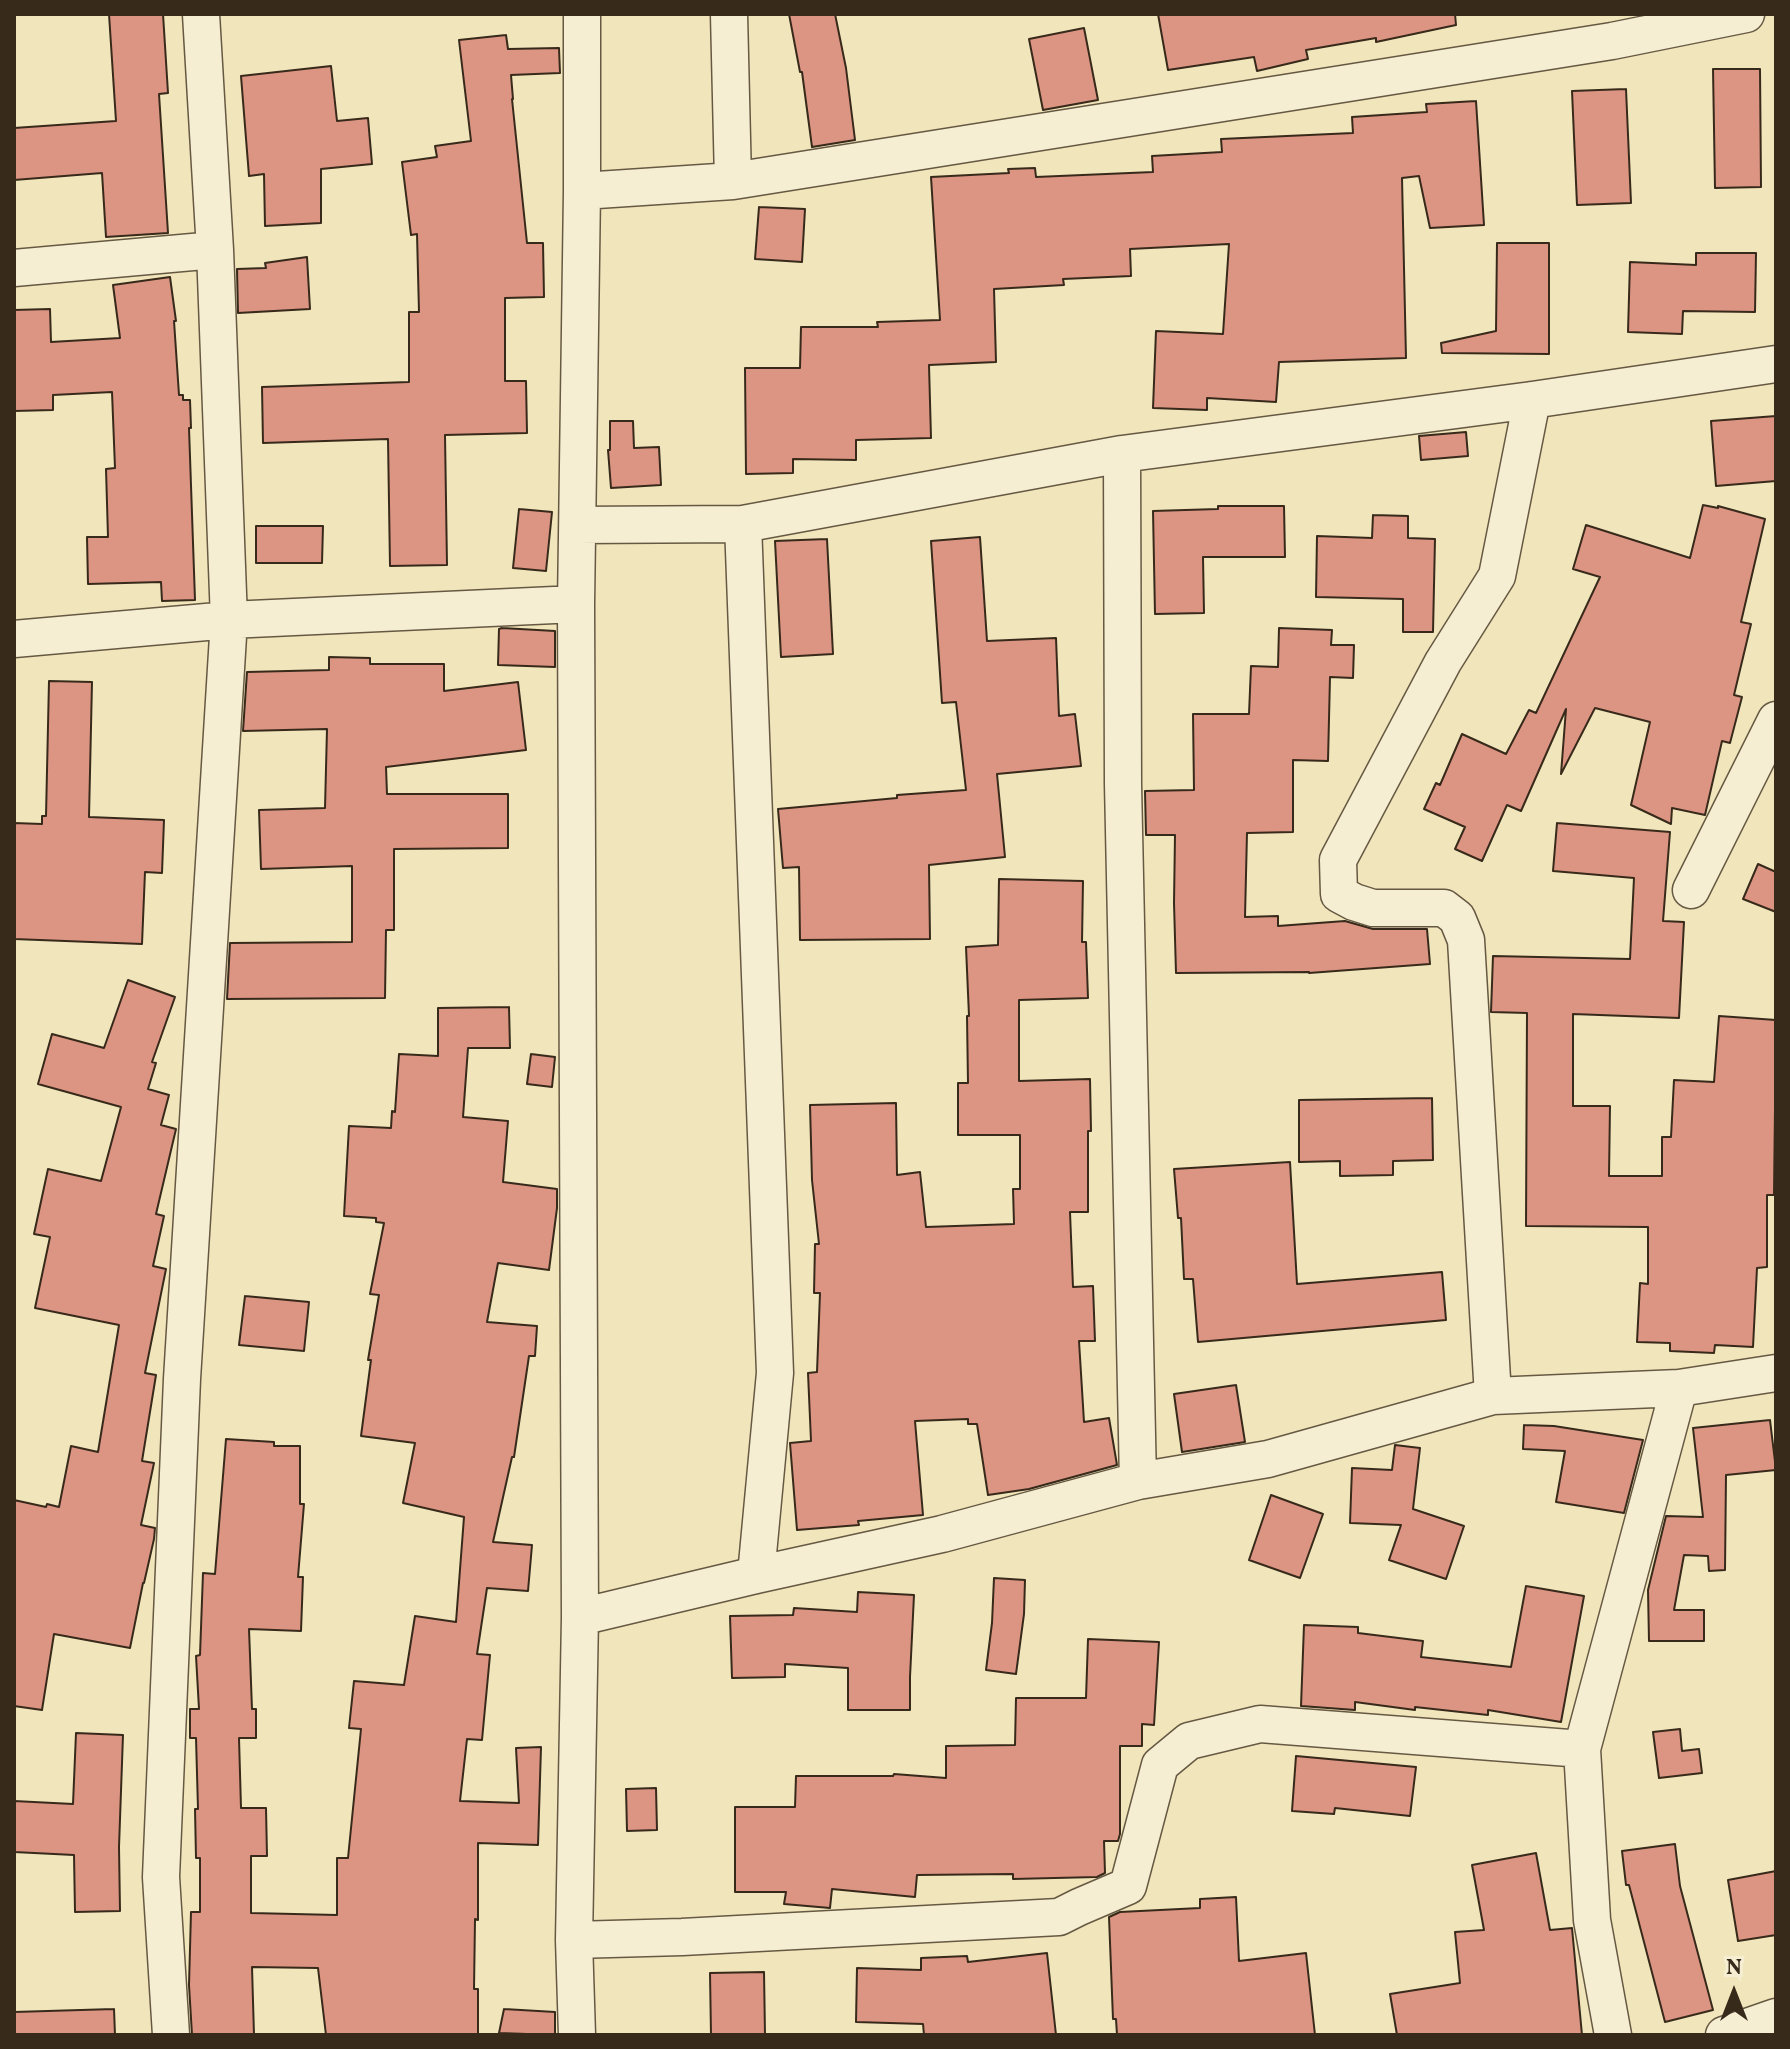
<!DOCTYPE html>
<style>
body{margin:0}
#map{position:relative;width:1790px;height:2049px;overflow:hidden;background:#f1e5bb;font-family:Vollkorn,serif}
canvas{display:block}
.frame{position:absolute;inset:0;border:16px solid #382a1b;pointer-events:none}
.north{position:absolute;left:1694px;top:1953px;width:80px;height:80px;-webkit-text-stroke:6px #f6eed3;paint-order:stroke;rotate:0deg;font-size:22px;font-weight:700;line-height:32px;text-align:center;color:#382a1b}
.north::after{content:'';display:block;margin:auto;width:28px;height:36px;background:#382a1b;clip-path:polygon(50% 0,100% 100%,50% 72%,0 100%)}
</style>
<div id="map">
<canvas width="1790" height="2049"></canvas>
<div class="frame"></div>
<div class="north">N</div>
</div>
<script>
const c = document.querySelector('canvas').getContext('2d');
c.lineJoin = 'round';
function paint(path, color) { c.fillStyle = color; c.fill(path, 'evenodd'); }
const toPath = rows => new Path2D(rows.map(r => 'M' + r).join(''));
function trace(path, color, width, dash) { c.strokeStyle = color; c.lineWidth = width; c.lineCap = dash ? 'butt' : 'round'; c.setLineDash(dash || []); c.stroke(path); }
const building = toPath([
 [109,14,163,14,168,93,159,94,168,233,106,237,102,173,14,180,14,128,116,121,109,14],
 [789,14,835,14,846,68,855,140,812,147,802,72,800,72,789,14],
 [1158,14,1455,14,1456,25,1376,42,1376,38,1306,50,1308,59,1257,71,1254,57,1168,70,1158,14],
 [1084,28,1098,100,1043,110,1029,39,1084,28],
 [506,35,508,49,559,48,560,73,511,75,513,99,512,99,527,243,543,243,544,297,505,298,505,381,526,381,527,433,445,435,447,565,390,566,388,439,263,443,262,387,409,382,409,312,419,312,417,234,411,235,402,162,437,157,435,146,471,141,459,40,506,35],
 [331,66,337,121,368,118,372,164,321,169,321,223,265,226,264,174,249,176,241,76,331,66],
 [1713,69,1760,69,1761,187,1715,188,1713,69],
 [1626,89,1631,203,1577,205,1572,91,1626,89],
 [1476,101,1484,225,1430,228,1419,176,1402,178,1406,358,1279,362,1276,402,1207,398,1207,410,1153,408,1156,331,1223,334,1229,244,1130,249,1131,276,1063,279,1064,285,994,289,996,362,929,365,931,438,856,440,856,460,793,459,793,473,746,474,745,368,800,368,801,327,878,327,877,322,940,320,931,177,1009,173,1008,169,1035,168,1036,177,1153,172,1152,156,1222,152,1221,139,1353,133,1352,117,1427,112,1426,104,1476,101],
 [759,207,805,209,802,262,755,259,759,207],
 [1497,243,1549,243,1549,354,1442,353,1441,343,1496,331,1497,243],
 [1696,253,1756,253,1755,312,1683,311,1682,334,1628,332,1630,262,1696,265,1696,253],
 [307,257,310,309,238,313,237,269,266,268,265,263,307,257],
 [170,277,176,321,174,321,179,395,183,395,183,400,190,400,191,428,189,428,195,600,162,601,161,582,88,584,87,537,108,537,106,469,115,468,112,392,53,395,53,410,14,411,14,310,50,309,51,342,120,338,113,285,170,277],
 [1776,416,1776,481,1716,486,1711,421,1776,416],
 [610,421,633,421,634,448,659,447,661,485,611,488,608,450,610,450,610,421],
 [1466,432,1468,456,1421,460,1419,436,1466,432],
 [1703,505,1718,508,1718,506,1765,519,1741,622,1751,624,1734,695,1742,697,1730,743,1722,741,1705,815,1672,808,1671,824,1631,805,1650,722,1595,708,1561,774,1566,709,1521,811,1507,805,1482,861,1455,849,1465,827,1424,809,1436,783,1440,785,1462,734,1506,754,1529,710,1536,713,1600,577,1573,569,1586,525,1690,558,1703,505],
 [1218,506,1284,506,1285,557,1203,557,1204,613,1155,614,1153,511,1218,509,1218,506],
 [519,509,552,512,546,571,513,568,519,509],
 [1373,515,1408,516,1408,538,1435,539,1433,632,1403,632,1403,599,1316,597,1317,536,1372,538,1373,515],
 [256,526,323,526,322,563,256,563,256,526],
 [980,537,987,641,1056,638,1059,716,1075,714,1081,766,997,774,1005,857,929,865,930,939,800,940,799,867,783,868,778,809,897,798,897,795,966,790,956,702,942,703,931,541,980,537],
 [827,539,833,654,781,657,775,541,827,539],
 [502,628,555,631,555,667,498,665,499,629,502,628],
 [1279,628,1332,630,1331,645,1354,645,1353,678,1330,677,1328,761,1293,760,1293,832,1247,833,1245,917,1278,916,1278,926,1345,921,1373,929,1427,929,1430,964,1309,973,1309,972,1176,973,1174,903,1175,835,1146,835,1145,791,1194,790,1193,714,1249,714,1251,666,1278,667,1279,628],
 [329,657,370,658,370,664,444,664,444,691,518,682,526,750,386,767,387,794,508,794,508,848,394,849,394,930,386,930,385,998,227,999,230,943,352,942,352,866,261,869,259,810,325,808,327,729,243,731,247,672,329,670,329,657],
 [49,681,92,682,89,817,164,820,162,873,145,872,142,944,14,939,14,823,42,824,42,816,46,816,49,681],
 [1557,823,1670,832,1663,921,1684,922,1679,1018,1573,1014,1573,1106,1610,1106,1609,1176,1662,1176,1662,1137,1671,1137,1674,1080,1714,1082,1719,1016,1776,1020,1774,1195,1767,1195,1767,1267,1757,1268,1753,1347,1715,1345,1714,1353,1670,1351,1670,1343,1637,1342,1640,1283,1648,1284,1648,1227,1526,1226,1527,1013,1491,1012,1493,956,1630,959,1634,878,1553,871,1557,823],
 [1758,864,1776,872,1776,912,1743,899,1758,864],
 [999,879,1083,881,1082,942,1086,942,1088,998,1019,1000,1019,1081,1090,1079,1091,1131,1088,1131,1088,1212,1070,1212,1073,1287,1093,1286,1095,1341,1079,1341,1084,1422,1109,1418,1117,1465,1029,1489,988,1495,977,1424,968,1424,968,1419,915,1421,923,1515,858,1521,859,1525,797,1530,790,1443,811,1441,808,1373,817,1372,820,1293,814,1293,815,1244,819,1244,812,1180,810,1105,896,1103,897,1175,920,1172,926,1227,1014,1224,1013,1189,1020,1189,1020,1135,958,1135,958,1083,968,1083,967,1016,969,1016,966,947,998,945,999,879],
 [128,980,175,997,152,1062,156,1063,148,1089,169,1095,161,1125,176,1129,156,1214,164,1216,153,1266,166,1269,145,1373,156,1375,142,1461,154,1463,141,1525,155,1528,154,1539,144,1583,143,1583,130,1648,54,1634,42,1710,14,1706,14,1500,46,1507,47,1504,59,1507,71,1446,98,1452,119,1325,35,1308,50,1237,34,1234,48,1169,101,1181,121,1107,38,1084,52,1034,104,1048,128,980],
 [509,1007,510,1048,468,1048,463,1117,508,1121,503,1182,557,1189,557,1208,549,1270,498,1263,487,1322,537,1326,535,1356,529,1356,514,1457,512,1457,493,1542,532,1545,528,1591,487,1588,477,1654,490,1655,482,1740,467,1739,460,1801,519,1803,516,1748,541,1747,538,1845,478,1843,478,1920,475,1919,474,1989,478,1989,478,2035,326,2035,318,1968,252,1967,254,2035,192,2035,189,1985,191,1912,200,1912,200,1858,196,1858,195,1809,198,1809,196,1738,190,1738,190,1709,199,1709,196,1656,200,1655,203,1573,215,1574,226,1439,274,1442,274,1446,300,1446,300,1504,304,1504,298,1577,303,1577,301,1631,249,1629,252,1709,256,1709,256,1738,239,1738,241,1808,266,1808,267,1856,251,1856,251,1913,337,1915,337,1858,348,1858,361,1729,349,1728,354,1681,404,1685,415,1616,456,1622,464,1517,403,1503,415,1443,361,1436,371,1360,368,1360,379,1295,370,1294,384,1223,376,1222,376,1218,344,1216,349,1126,391,1128,392,1111,395,1112,399,1054,438,1056,438,1008,509,1007],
 [531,1054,555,1057,552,1087,527,1084,531,1054],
 [1432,1098,1433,1160,1393,1161,1393,1175,1340,1176,1340,1161,1299,1162,1299,1100,1432,1098],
 [1290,1162,1297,1284,1442,1272,1446,1320,1198,1342,1193,1279,1184,1279,1181,1218,1178,1218,1174,1169,1290,1162],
 [245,1296,309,1302,304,1351,239,1345,245,1296],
 [1236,1385,1245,1442,1182,1452,1174,1394,1236,1385],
 [1770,1420,1776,1470,1726,1475,1725,1570,1709,1571,1708,1556,1684,1555,1674,1610,1704,1610,1704,1641,1649,1641,1648,1590,1666,1516,1703,1517,1693,1428,1770,1420],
 [1524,1425,1554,1426,1643,1440,1624,1513,1556,1502,1565,1451,1523,1449,1524,1425],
 [1395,1445,1420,1448,1413,1509,1464,1526,1446,1579,1389,1560,1401,1525,1350,1523,1352,1468,1392,1470,1395,1445],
 [1271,1495,1323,1514,1300,1578,1249,1560,1271,1495],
 [994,1578,1025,1580,1024,1614,1016,1674,986,1670,992,1623,994,1578],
 [1526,1586,1584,1596,1561,1722,1488,1710,1488,1715,1415,1707,1415,1710,1355,1702,1355,1710,1301,1706,1304,1625,1358,1627,1358,1633,1423,1641,1421,1657,1511,1667,1526,1586],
 [858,1592,914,1595,910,1677,910,1710,848,1710,848,1668,785,1664,785,1677,732,1678,730,1616,793,1615,794,1608,857,1612,858,1592],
 [1088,1639,1159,1642,1154,1725,1142,1724,1142,1746,1120,1746,1120,1834,1118,1841,1104,1841,1105,1873,1097,1877,1013,1879,1013,1874,917,1875,915,1897,832,1889,830,1908,784,1904,786,1892,735,1892,735,1807,795,1807,796,1776,893,1776,894,1774,946,1778,946,1746,1015,1745,1016,1698,1086,1698,1088,1639],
 [1680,1729,1682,1751,1699,1749,1702,1773,1659,1778,1653,1732,1680,1729],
 [76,1733,123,1735,119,1847,120,1911,75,1912,74,1855,14,1852,14,1801,73,1804,76,1733],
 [1296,1756,1416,1767,1410,1816,1335,1808,1334,1814,1292,1811,1296,1756],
 [656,1788,657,1830,627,1831,626,1789,656,1788],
 [1675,1844,1680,1886,1713,2010,1665,2022,1629,1885,1626,1885,1622,1851,1675,1844],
 [1536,1853,1550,1930,1572,1928,1582,2035,1397,2035,1390,1994,1460,1983,1455,1932,1484,1930,1472,1865,1536,1853],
 [1776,1871,1776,1935,1738,1941,1728,1880,1776,1871],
 [1236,1897,1239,1961,1306,1953,1315,2035,1117,2035,1116,2019,1113,2019,1109,1917,1120,1912,1200,1908,1200,1899,1236,1897],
 [1047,1953,1056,2035,924,2035,923,2024,856,2022,857,1968,921,1970,921,1958,967,1956,968,1962,1047,1953],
 [764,1972,765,2035,711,2035,710,1973,764,1972],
 [114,2009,115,2035,14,2035,14,2012,114,2009],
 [504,2009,555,2012,555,2035,499,2033,504,2009]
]);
paint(building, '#dc9483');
trace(building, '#382a1b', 2);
const minor = toPath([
 [729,14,733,181],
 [582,191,733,181,1612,41,1746,14],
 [14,268,215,250],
 [1122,454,1123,784,1138,1481],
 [743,524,775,1373,756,1575],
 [578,525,743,524,1122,454,1532,400,1776,364],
 [14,639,229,620,576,604],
 [1691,890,1776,720],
 [1493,1396,1466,940,1457,918,1444,908,1373,908,1354,902,1339,894,1338,860,1443,662,1497,576,1532,400],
 [580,1617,756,1575,942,1534,1138,1481,1268,1459,1493,1396,1679,1388,1776,1373],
 [574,1940,682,1937,1059,1917,1079,1907,1128,1886,1160,1765,1189,1741,1260,1724,1582,1749],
 [171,2035,161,1877,182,1379,229,620,215,250,201,14],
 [577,2035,574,1940,580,1617,576,604,582,191,582,14],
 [1613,2035,1592,1920,1582,1749,1679,1388],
 [1724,2035,1776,2017]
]);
trace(minor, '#665943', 39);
trace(minor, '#f6eed3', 36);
</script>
